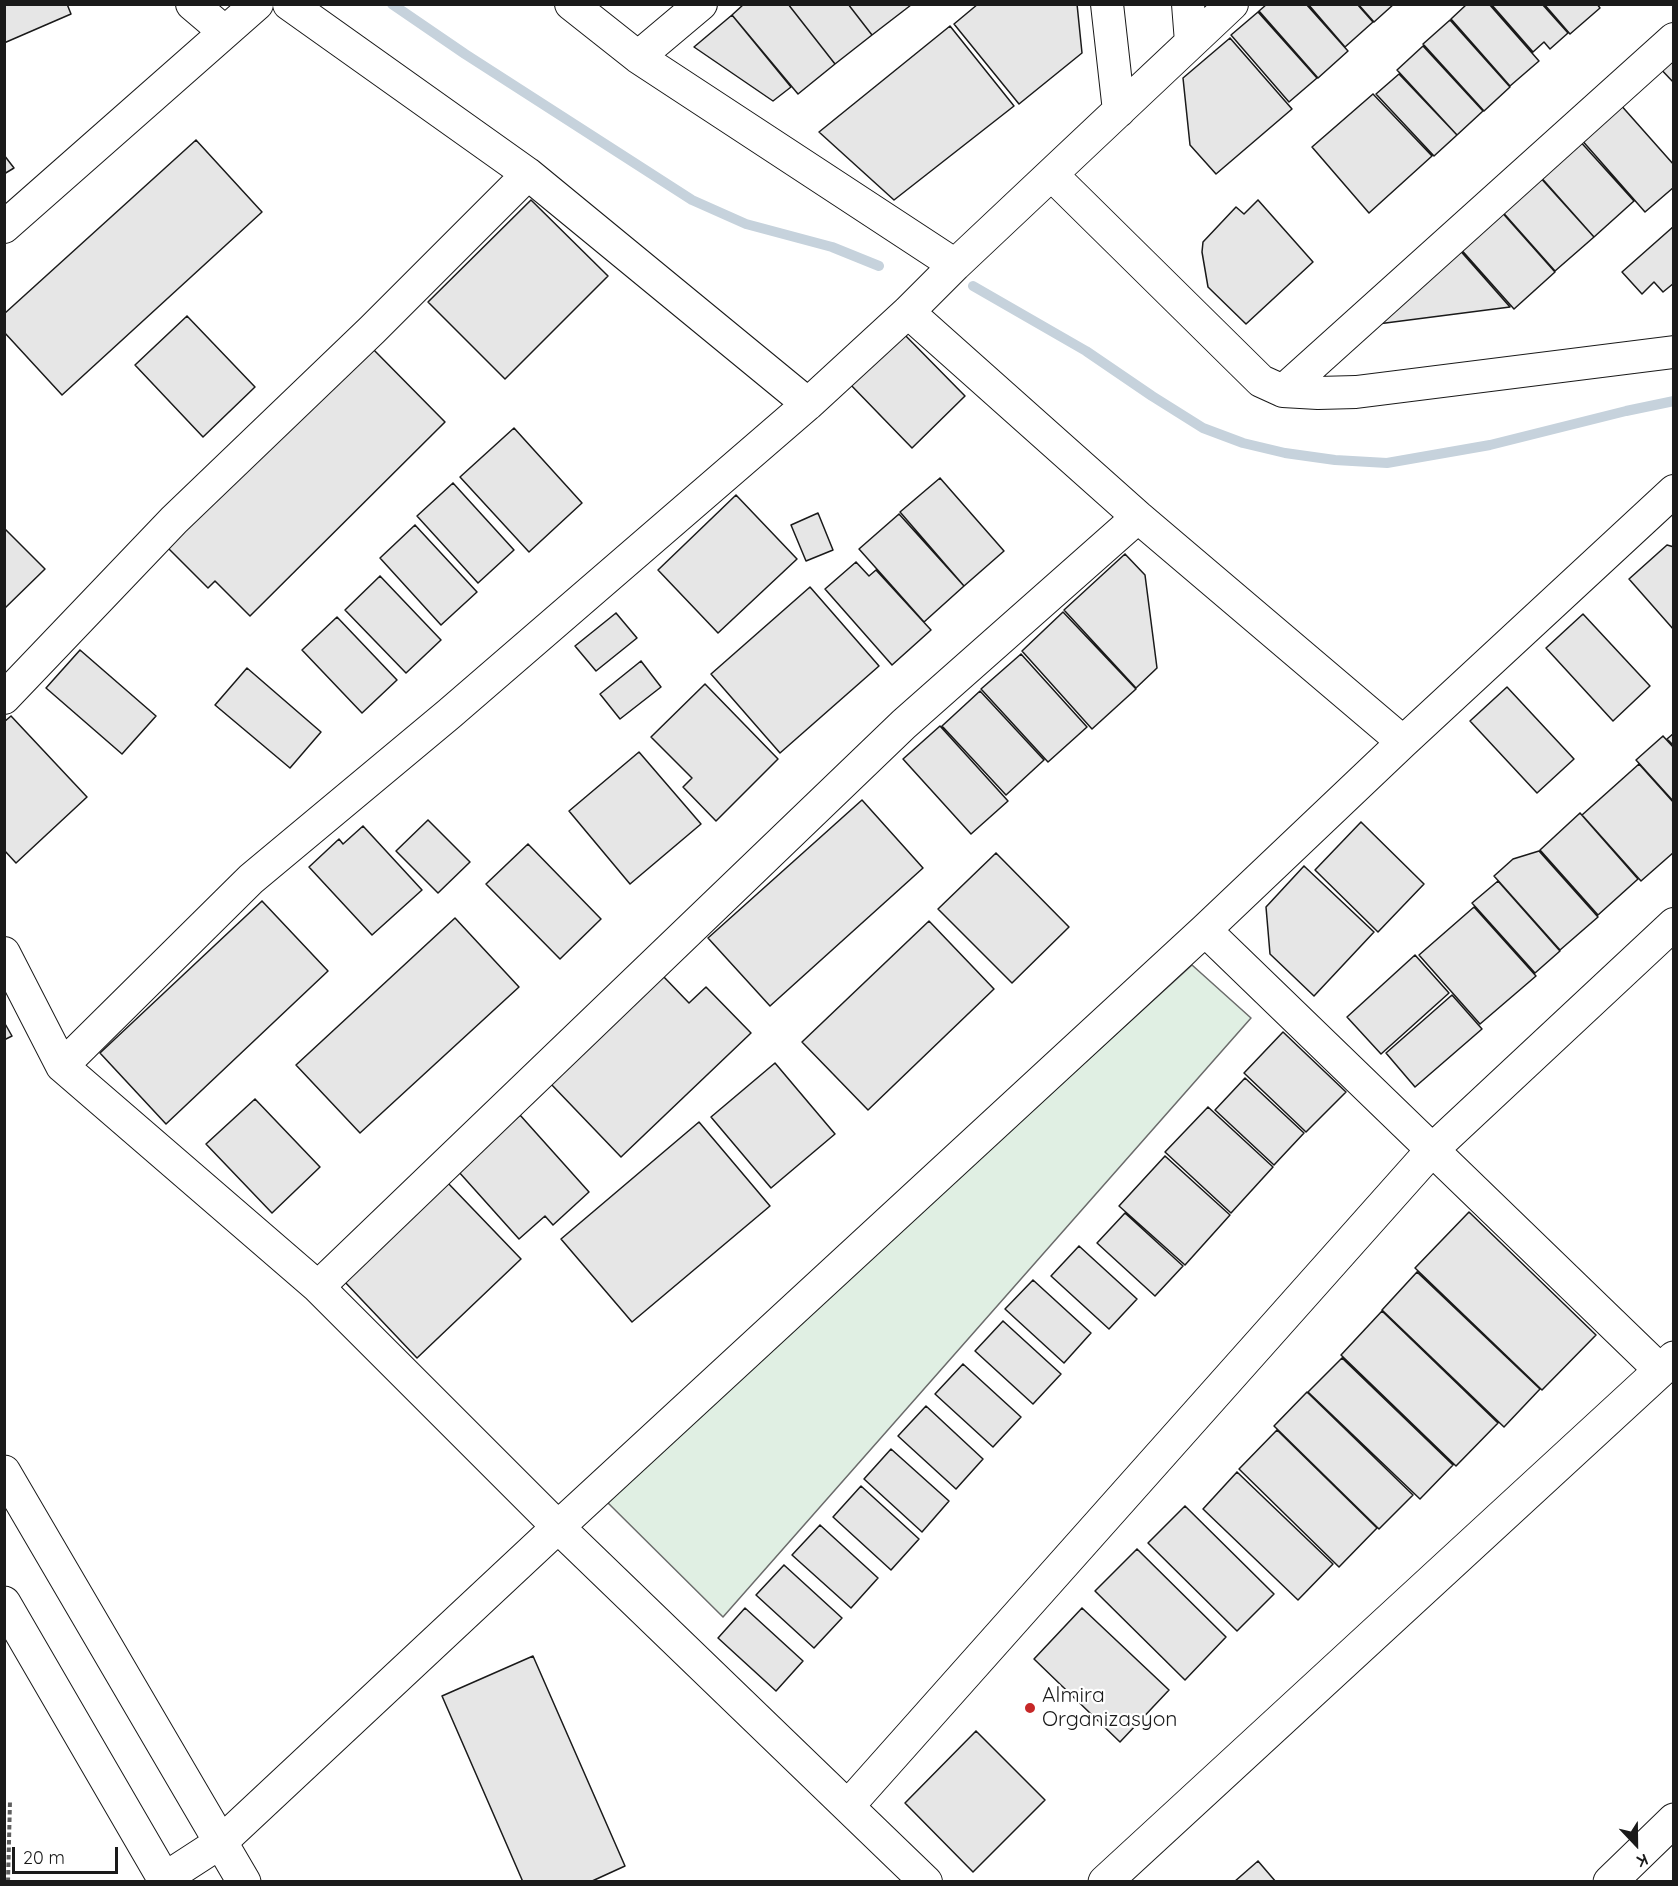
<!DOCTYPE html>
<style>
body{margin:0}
#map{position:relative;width:1678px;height:1886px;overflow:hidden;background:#fff;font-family:Quicksand,sans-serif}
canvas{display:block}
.frame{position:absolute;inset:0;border:6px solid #1a1a1a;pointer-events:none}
.north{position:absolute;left:1606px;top:1814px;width:60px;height:60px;-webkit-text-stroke:4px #fff;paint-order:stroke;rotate:158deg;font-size:16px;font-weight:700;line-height:24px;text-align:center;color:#1a1a1a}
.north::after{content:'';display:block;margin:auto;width:21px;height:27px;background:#1a1a1a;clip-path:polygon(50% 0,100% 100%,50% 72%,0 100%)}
.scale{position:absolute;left:12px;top:1847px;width:106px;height:27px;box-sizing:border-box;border:3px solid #1a1a1a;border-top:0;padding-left:8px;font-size:18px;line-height:21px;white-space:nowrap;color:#1a1a1a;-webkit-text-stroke:4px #fff;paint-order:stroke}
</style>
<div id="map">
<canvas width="1678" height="1886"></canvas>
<div class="frame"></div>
<div class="north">K</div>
<div class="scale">20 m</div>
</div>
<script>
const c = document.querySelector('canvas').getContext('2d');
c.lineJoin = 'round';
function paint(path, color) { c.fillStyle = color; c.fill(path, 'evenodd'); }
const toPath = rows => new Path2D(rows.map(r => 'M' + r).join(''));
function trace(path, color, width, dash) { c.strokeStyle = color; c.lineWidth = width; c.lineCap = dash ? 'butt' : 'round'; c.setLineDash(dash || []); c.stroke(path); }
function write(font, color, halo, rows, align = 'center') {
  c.font = font + ' Quicksand,sans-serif'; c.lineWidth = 4.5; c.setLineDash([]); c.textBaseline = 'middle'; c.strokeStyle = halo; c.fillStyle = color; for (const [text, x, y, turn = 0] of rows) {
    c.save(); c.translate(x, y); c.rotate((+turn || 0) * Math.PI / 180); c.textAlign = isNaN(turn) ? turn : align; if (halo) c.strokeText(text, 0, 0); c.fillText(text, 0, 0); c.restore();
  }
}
const green = toPath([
 [1192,965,1251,1018,723,1617,605,1500,1192,965]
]);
paint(green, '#e0efe3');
trace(green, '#6a6a6a', 1.5);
trace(toPath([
 [392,4,465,54,692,200,746,224,832,247,879,266],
 [973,286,1086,351,1152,396,1203,428,1243,443,1285,453,1335,460,1387,463,1490,445,1626,411,1674,401]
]), '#c6d2dc', 10);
const building = toPath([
 [4,4,67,4,71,14,4,43,4,4],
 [744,4,788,4,835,64,798,94,732,15,744,4],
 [788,4,848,4,872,35,835,64,788,4],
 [848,4,911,4,911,5,872,35,848,4],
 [978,4,1077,4,1082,53,1019,104,954,24,978,4],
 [1267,4,1306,4,1348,51,1318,78,1259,11,1267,4],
 [1308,4,1357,4,1373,22,1345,47,1308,4],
 [1358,4,1394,4,1374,22,1358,4],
 [1467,4,1489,4,1539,61,1510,86,1451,19,1467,4],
 [1491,4,1542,4,1568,33,1550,49,1544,42,1533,52,1491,4],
 [1544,4,1597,4,1600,8,1570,34,1544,4],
 [1258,12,1317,78,1289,102,1231,35,1258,12],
 [732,15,791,87,773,101,694,47,732,15],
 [1450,20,1510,87,1484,111,1423,44,1450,20],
 [950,26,1014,106,894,200,819,132,950,26],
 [1230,38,1292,109,1216,174,1190,145,1183,78,1230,38],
 [1423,46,1483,111,1457,135,1397,70,1423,46],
 [1674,48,1674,83,1656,64,1674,48],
 [1399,74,1457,135,1434,156,1376,94,1399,74],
 [1373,94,1432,156,1369,213,1312,147,1373,94],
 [1619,103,1674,165,1674,187,1645,212,1580,138,1619,103],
 [1578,139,1634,201,1594,237,1538,174,1578,139],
 [196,140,262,212,62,395,4,332,4,314,196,140],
 [4,155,14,168,4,174,4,155],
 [1538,175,1594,237,1555,271,1499,208,1538,175],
 [531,200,608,276,505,379,428,302,531,200],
 [1258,200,1313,262,1246,324,1208,287,1202,252,1203,242,1236,207,1244,214,1258,200],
 [1499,209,1555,272,1514,309,1458,246,1499,209],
 [1674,226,1674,283,1663,292,1654,282,1642,294,1622,272,1674,226],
 [1457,247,1510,307,1370,325,1457,247],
 [187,316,255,387,203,437,135,365,187,316],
 [900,330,965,396,912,448,847,381,900,330],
 [369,345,445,422,250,616,215,581,208,588,166,546,369,345],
 [514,428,582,503,529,552,460,477,514,428],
 [940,478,1004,551,964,586,900,512,940,478],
 [453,483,514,550,478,583,417,516,453,483],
 [736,495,797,559,718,633,658,570,736,495],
 [818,513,833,550,806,561,791,525,818,513],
 [899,514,964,586,924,622,859,549,899,514],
 [415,525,477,592,441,625,380,558,415,525],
 [4,528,45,569,4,609,4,528],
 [1667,545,1674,547,1674,630,1629,579,1667,545],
 [1125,554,1145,575,1157,668,1136,688,1064,610,1125,554],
 [856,562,869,576,876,570,931,630,892,665,825,589,856,562],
 [380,576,441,640,406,673,345,610,380,576],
 [810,587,879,666,780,753,711,674,810,587],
 [1063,612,1136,689,1092,729,1022,651,1063,612],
 [616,613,637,638,596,671,575,646,616,613],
 [1583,614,1650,686,1613,721,1546,648,1583,614],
 [337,617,397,680,362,713,302,650,337,617],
 [80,650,156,716,122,754,46,688,80,650],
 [1021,654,1087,727,1048,762,981,689,1021,654],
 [641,661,661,687,620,719,600,694,641,661],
 [247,668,321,732,290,768,215,705,247,668],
 [705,684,778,759,716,821,683,787,692,778,651,737,705,684],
 [1507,687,1574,759,1537,793,1470,721,1507,687],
 [980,691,1044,760,1006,795,942,726,980,691],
 [11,716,87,797,16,863,4,850,4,722,11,716],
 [940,726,1008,801,971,834,903,759,940,726],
 [1674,733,1674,746,1667,739,1674,733],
 [1663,736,1674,748,1674,802,1636,760,1663,736],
 [639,752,701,824,630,884,569,811,639,752],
 [1639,764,1674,803,1674,852,1641,881,1582,815,1639,764],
 [862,800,923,868,770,1006,708,938,862,800],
 [1580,813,1638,879,1598,915,1540,850,1580,813],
 [428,820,470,862,438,893,396,851,428,820],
 [1361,822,1424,884,1378,932,1315,870,1361,822],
 [363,826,422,890,372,935,309,867,339,839,343,844,363,826],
 [528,844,601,919,560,959,486,884,528,844],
 [1539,851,1598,917,1560,950,1494,876,1513,859,1539,851],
 [996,853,1069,927,1012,983,938,909,996,853],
 [1304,866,1374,932,1314,996,1270,954,1266,907,1304,866],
 [1498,881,1560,951,1535,973,1472,903,1498,881],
 [262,901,328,971,166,1124,100,1053,262,901],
 [1474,907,1536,976,1480,1024,1419,955,1474,907],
 [455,918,519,987,360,1133,296,1065,455,918],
 [929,921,994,989,868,1110,802,1042,929,921],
 [1415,955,1449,993,1381,1054,1347,1017,1415,955],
 [662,975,689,1003,706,987,751,1033,621,1157,550,1083,662,975],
 [1452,995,1482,1029,1415,1087,1386,1053,1452,995],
 [4,1022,12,1036,4,1040,4,1022],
 [1283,1032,1346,1092,1306,1132,1244,1073,1283,1032],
 [775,1063,835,1134,771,1188,711,1117,775,1063],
 [1245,1078,1304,1133,1274,1165,1215,1110,1245,1078],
 [255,1099,320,1167,272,1213,206,1144,255,1099],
 [1208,1107,1273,1167,1231,1213,1165,1152,1208,1107],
 [520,1115,589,1192,553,1225,545,1216,519,1239,458,1171,520,1115],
 [699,1122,770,1206,632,1322,561,1239,699,1122],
 [1165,1156,1230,1215,1185,1265,1119,1206,1165,1156],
 [446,1181,521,1259,417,1358,343,1280,446,1181],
 [1469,1212,1596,1335,1542,1390,1415,1268,1469,1212],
 [1125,1213,1183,1266,1155,1296,1097,1243,1125,1213],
 [1079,1246,1137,1299,1109,1329,1051,1276,1079,1246],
 [1417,1272,1540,1389,1504,1427,1382,1310,1417,1272],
 [1033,1280,1091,1333,1064,1363,1005,1309,1033,1280],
 [1382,1311,1498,1423,1456,1466,1341,1355,1382,1311],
 [1003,1321,1061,1374,1033,1404,975,1351,1003,1321],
 [1342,1358,1453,1465,1420,1499,1308,1392,1342,1358],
 [963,1364,1021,1417,993,1447,935,1394,963,1364],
 [1307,1392,1413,1495,1379,1529,1274,1426,1307,1392],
 [926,1406,983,1459,956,1489,898,1436,926,1406],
 [1277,1430,1377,1528,1339,1567,1239,1469,1277,1430],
 [891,1449,949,1501,922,1532,864,1479,891,1449],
 [1237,1472,1333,1564,1298,1600,1203,1509,1237,1472],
 [861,1486,919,1539,891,1570,833,1517,861,1486],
 [1185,1506,1274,1594,1237,1631,1148,1543,1185,1506],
 [820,1525,878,1578,851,1608,792,1555,820,1525],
 [1137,1549,1226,1637,1185,1680,1095,1591,1137,1549],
 [784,1565,842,1618,814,1648,756,1595,784,1565],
 [745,1608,803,1661,776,1691,718,1638,745,1608],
 [1082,1608,1169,1690,1120,1742,1034,1659,1082,1608],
 [533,1656,625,1866,590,1882,523,1882,442,1696,533,1656],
 [976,1731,1045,1800,973,1872,905,1803,976,1731],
 [1258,1861,1276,1882,1234,1882,1258,1861]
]);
paint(building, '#e6e6e6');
trace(building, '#1a1a1a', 1.5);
const street = toPath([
 [192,4,225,32],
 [289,4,528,174,808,404],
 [571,4,638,57,955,265],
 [1107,4,1119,111],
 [1188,4,1191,42],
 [638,57,701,4],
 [1052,175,1261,381,1283,391,1318,393,1356,392,1674,352],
 [4,227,257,4],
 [908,312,1138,517,1403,742],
 [1283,391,1674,39],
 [4,698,174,520,372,330,528,174],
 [1205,930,1660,1370],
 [4,953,62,1066,318,1287,558,1527,926,1882],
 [62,1066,251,879,449,714,808,404,908,312,955,265,1232,4],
 [318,1287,904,724,1138,517],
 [848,1806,1432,1150,1674,924],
 [164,1879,221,1842,558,1527,1205,930,1403,742,1674,491]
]);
const secondary = toPath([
 [4,1472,244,1882],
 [4,1603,166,1882],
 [1105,1882,1674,1358]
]);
const highway = toPath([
 [1610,1882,1674,1820]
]);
trace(street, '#1a1a1a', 34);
trace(secondary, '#1a1a1a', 35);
trace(highway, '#1a1a1a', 35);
trace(toPath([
 [8,1882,10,1801]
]), '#5f5f5f', 4, [4.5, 3]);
trace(street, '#fff', 32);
trace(secondary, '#fff', 33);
trace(highway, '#fff', 33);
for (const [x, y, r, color] of [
 [1030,1708,6,"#c62828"]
]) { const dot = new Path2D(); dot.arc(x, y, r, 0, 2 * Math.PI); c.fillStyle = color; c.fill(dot); trace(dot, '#fff', 2); }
write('21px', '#1a1a1a', '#fff', [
 ["Almira",1042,1696],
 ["Organizasyon",1042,1720]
], 'left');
</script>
